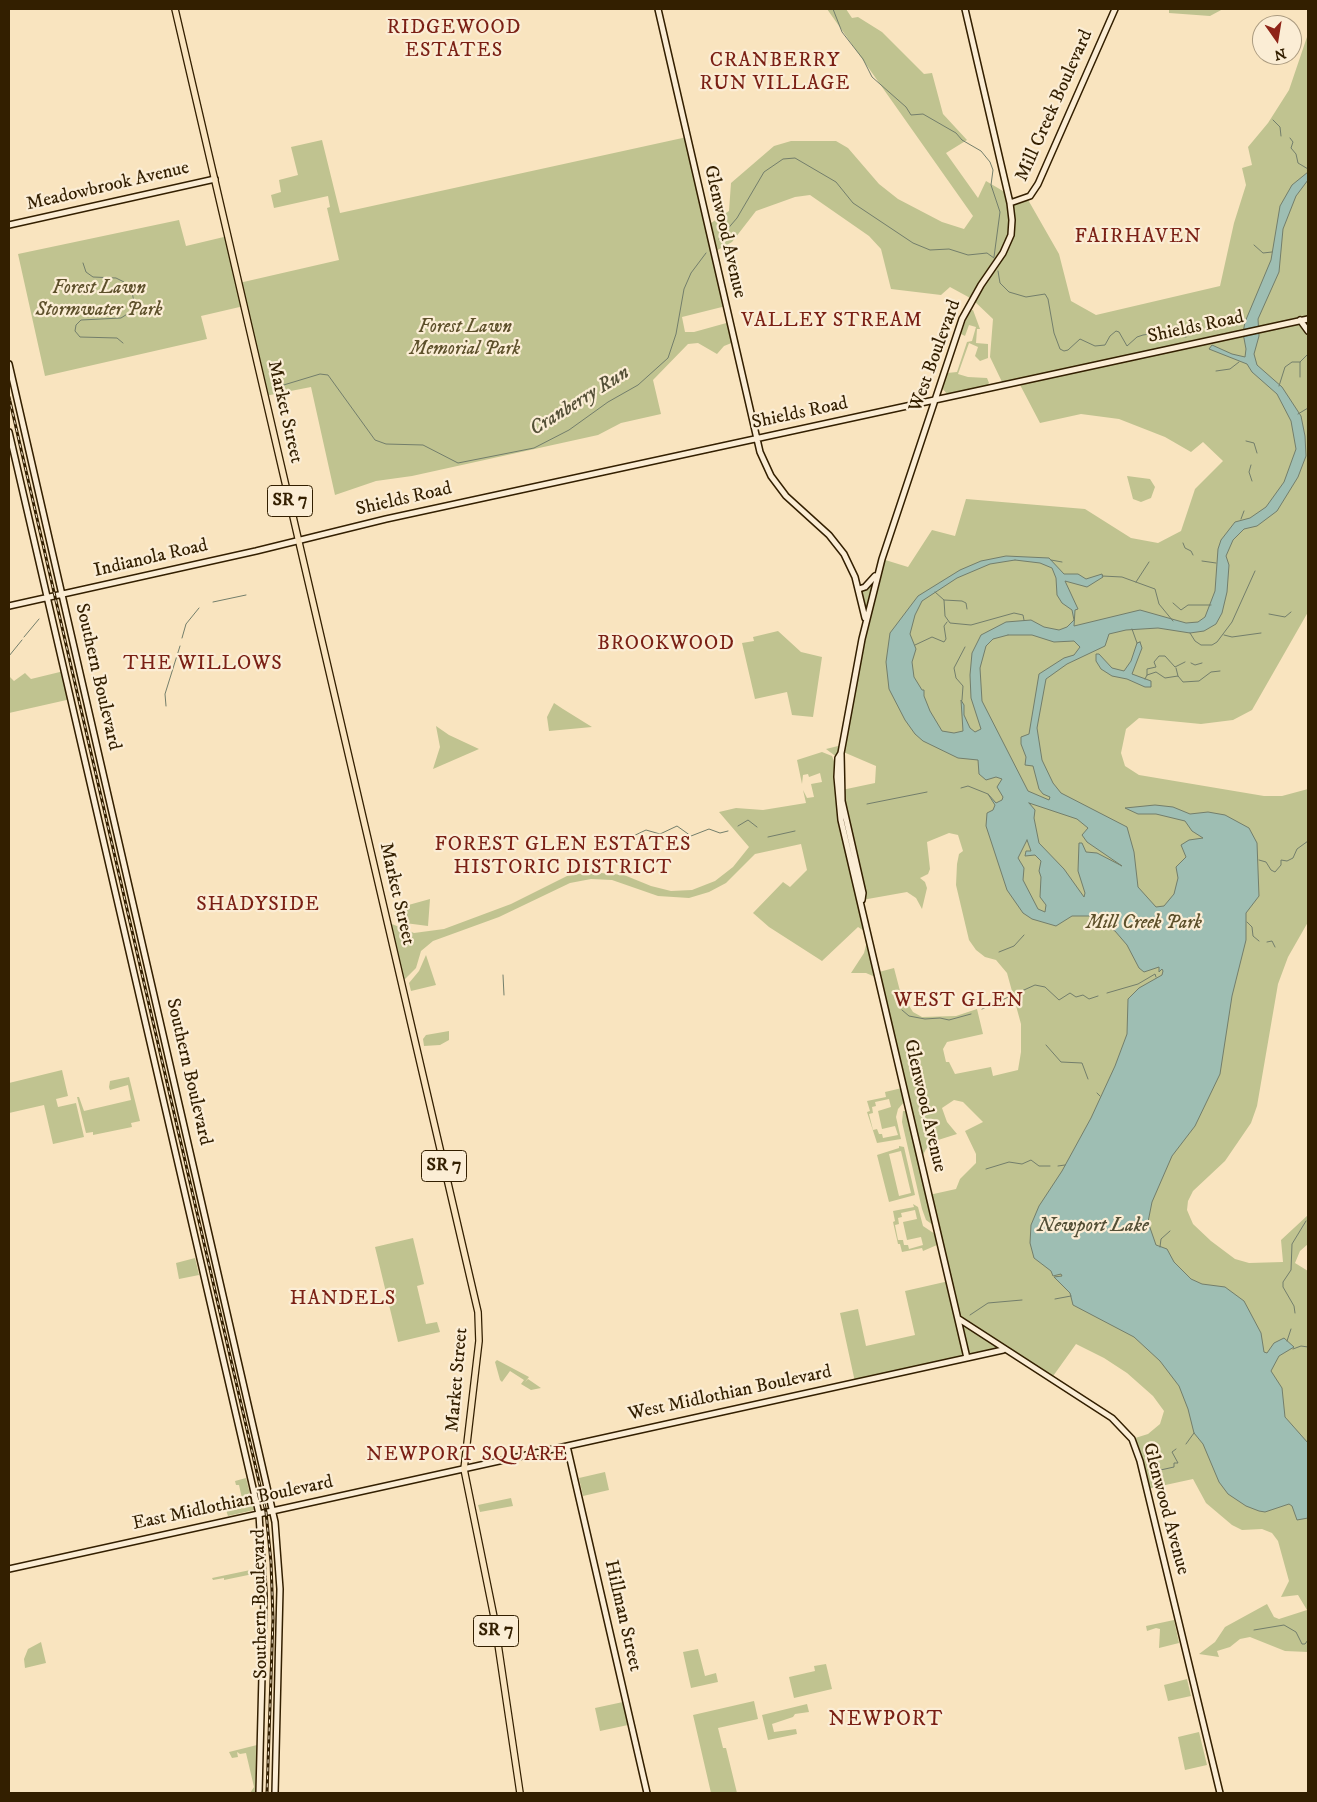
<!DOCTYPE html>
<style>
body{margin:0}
#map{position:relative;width:1317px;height:1802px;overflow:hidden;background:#f9e4bf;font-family:"IM FELL DW Pica",serif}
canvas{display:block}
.frame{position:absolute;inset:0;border:10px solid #331f00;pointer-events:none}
.north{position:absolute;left:1252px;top:15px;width:50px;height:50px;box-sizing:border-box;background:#fbedd5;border:1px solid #ab9b80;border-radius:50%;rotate:167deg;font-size:14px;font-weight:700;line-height:20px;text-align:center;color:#331f00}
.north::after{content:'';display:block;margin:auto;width:18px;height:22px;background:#8f2418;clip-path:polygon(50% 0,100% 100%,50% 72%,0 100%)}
</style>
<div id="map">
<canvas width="1317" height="1802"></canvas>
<div class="frame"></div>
<div class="north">N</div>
</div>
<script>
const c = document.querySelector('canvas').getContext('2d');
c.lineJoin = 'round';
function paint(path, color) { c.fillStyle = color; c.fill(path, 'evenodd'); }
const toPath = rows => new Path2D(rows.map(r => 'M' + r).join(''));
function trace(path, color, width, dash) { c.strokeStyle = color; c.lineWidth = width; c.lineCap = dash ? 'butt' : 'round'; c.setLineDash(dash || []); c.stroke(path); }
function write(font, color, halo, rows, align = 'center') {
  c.font = font + ' "IM FELL DW Pica",serif'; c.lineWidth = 4.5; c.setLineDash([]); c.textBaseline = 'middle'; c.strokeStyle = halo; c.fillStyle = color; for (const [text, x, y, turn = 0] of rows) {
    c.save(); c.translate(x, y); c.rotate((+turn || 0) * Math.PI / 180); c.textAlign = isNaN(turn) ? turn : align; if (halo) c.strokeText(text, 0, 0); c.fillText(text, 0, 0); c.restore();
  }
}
paint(toPath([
 [827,9,846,9,852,18,858,17,882,32,924,74,932,73,943,114,967,140,946,153,978,198,986,181,1008,194,1010,202,1027,198,1059,254,1071,301,1096,315,1220,286,1234,223,1246,185,1242,168,1252,165,1248,147,1268,123,1289,90,1308,34,1308,612,1252,710,1233,720,1201,724,1139,718,1126,729,1121,753,1125,766,1139,775,1264,796,1282,796,1308,789,1308,922,1288,957,1278,984,1257,1106,1251,1123,1225,1161,1193,1191,1188,1201,1187,1210,1193,1224,1211,1241,1235,1259,1249,1263,1283,1262,1281,1240,1308,1215,1308,1244,1300,1251,1295,1263,1308,1271,1308,1652,1285,1651,1250,1637,1240,1639,1230,1647,1217,1651,1219,1657,1199,1654,1215,1642,1225,1627,1267,1604,1274,1617,1279,1619,1307,1610,1298,1595,1281,1597,1289,1581,1278,1541,1272,1533,1262,1529,1242,1530,1232,1525,1206,1503,1193,1479,1147,1489,1132,1439,1148,1434,1160,1424,1164,1411,1153,1396,1127,1373,1104,1358,1076,1344,1051,1379,1003,1350,855,1382,840,1313,858,1309,866,1346,915,1335,905,1291,949,1281,929,1195,956,1189,960,1179,976,1163,976,1154,965,1131,983,1122,963,1102,954,1100,942,1108,947,1122,957,1134,935,1141,926,1149,921,1159,880,979,866,973,851,973,864,953,869,934,858,927,822,961,769,927,753,913,783,882,790,887,807,870,801,844,755,854,726,883,709,892,689,898,658,896,612,880,591,879,570,883,499,917,433,941,421,951,416,968,401,983,387,922,414,933,444,929,511,904,567,876,590,872,624,875,651,886,671,891,692,890,715,881,733,867,749,847,719,812,736,808,763,810,806,803,803,790,807,798,814,797,811,784,822,782,820,773,809,777,808,774,803,775,802,784,797,760,822,752,832,756,835,764,836,797,837,791,875,783,876,766,841,751,838,758,826,749,842,745,866,621,859,589,870,583,878,571,882,559,908,567,932,530,955,536,966,499,1085,509,1131,538,1158,543,1181,531,1195,489,1223,461,1203,442,1191,452,1165,437,1119,419,1081,414,1040,423,1018,381,1003,384,990,357,993,319,972,299,950,287,941,295,891,289,881,249,869,236,810,195,795,197,756,211,732,242,714,252,726,306,682,317,685,332,694,332,730,322,734,342,724,346,717,354,698,343,688,344,653,380,661,414,621,423,598,435,412,476,376,481,335,495,311,387,265,396,244,306,201,316,207,339,45,376,18,254,179,220,186,246,228,236,239,283,339,260,327,208,330,207,328,196,274,208,271,195,281,192,279,180,298,175,291,147,322,140,340,213,687,137,708,225,729,211,731,183,774,146,791,141,836,141,848,148,879,184,898,199,942,222,964,229,973,216],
 [949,833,958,835,963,851,959,854,957,864,956,885,969,940,976,950,985,957,996,960,1007,973,1021,1024,1021,1052,1018,1070,993,1076,991,1067,955,1074,949,1062,946,1062,943,1049,947,1042,983,1034,977,1009,956,1016,922,1017,913,1012,900,991,894,968,879,972,862,900,907,892,916,898,922,909,927,888,925,882,920,878,928,874,930,869,927,842],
 [1169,9,1223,9,1210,16,1169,13],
 [973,310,980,329,977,329,976,343,988,344,988,358,980,361,975,356,978,347,969,343,958,374,968,377,987,378,989,383,987,386,947,394,942,388,947,373,957,372,967,342,972,341,976,327,969,325,965,336,961,334,969,311],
 [1127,476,1150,479,1155,487,1151,498,1141,502,1133,499],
 [778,631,801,652,822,657,813,717,792,715,787,692,755,699,742,643,754,641,753,637],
 [64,671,71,699,9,713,9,676,14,681,25,673,31,679],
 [554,703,563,709,592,727,549,731,547,717],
 [436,726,449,735,479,749,433,769,440,747],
 [430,899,428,926,405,923,396,915,394,909],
 [426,955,436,985,411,991,409,983,419,971],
 [449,1031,449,1040,440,1045,424,1046,423,1039,426,1035],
 [62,1070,68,1096,56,1099,58,1107,76,1103,84,1137,53,1144,44,1105,9,1113,9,1083],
 [129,1077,140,1121,131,1123,132,1127,93,1135,93,1132,86,1133,77,1097,79,1097,84,1111,131,1100,128,1085,110,1090,109,1087,110,1081],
 [902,1088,905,1101,898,1109,896,1117,901,1139,877,1143,867,1112,870,1111,867,1101,886,1097,885,1092],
 [889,1099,891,1107,878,1111,882,1129,895,1126,898,1135,883,1138,882,1134,879,1134,877,1129,873,1130,869,1114,873,1113,872,1107,876,1106,875,1102],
 [903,1111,907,1111,933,1225,926,1220,922,1209,902,1122],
 [899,1146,904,1147,915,1195,889,1202,877,1155,899,1148],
 [901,1151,911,1193,899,1196,889,1154],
 [913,1204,918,1207,923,1226,935,1234,937,1245,923,1251,922,1248,902,1252,900,1244,898,1244,893,1222,895,1221,893,1211,914,1207],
 [915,1210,917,1219,903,1222,907,1240,921,1237,923,1245,909,1249,908,1245,904,1245,903,1240,898,1240,895,1225,899,1224,898,1218,902,1217,901,1213],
 [413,1238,424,1284,417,1286,426,1324,437,1322,440,1332,398,1342,375,1247],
 [195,1258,199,1275,179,1279,176,1263],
 [497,1360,529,1377,525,1382,528,1379,541,1388,531,1390,521,1384,524,1380,510,1371,502,1382,500,1380,495,1362],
 [605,1472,609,1490,583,1496,579,1478],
 [246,1478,254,1510,228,1516,225,1507,243,1503,239,1485,236,1485,235,1481],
 [511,1498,513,1506,480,1512,478,1505],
 [260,1568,261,1588,257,1589,253,1574,224,1580,224,1578,213,1580,212,1578],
 [1174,1620,1179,1643,1159,1648,1160,1629,1156,1628,1147,1631,1146,1626],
 [41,1642,46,1663,25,1668,24,1659,28,1649],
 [698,1649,705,1676,716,1673,718,1682,691,1688,683,1652],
 [826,1664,832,1689,794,1698,789,1677,815,1671,814,1666],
 [1187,1679,1191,1696,1168,1701,1164,1685],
 [754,1701,758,1719,718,1728,723,1748,726,1748,737,1793,711,1793,693,1715],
 [623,1702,628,1725,600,1731,595,1708],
 [807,1704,809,1712,795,1714,793,1717,772,1724,774,1732,796,1729,797,1734,768,1740,762,1715],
 [1199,1732,1207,1765,1185,1770,1178,1737],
 [257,1745,256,1793,250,1793,254,1787,246,1753,240,1754,237,1752,238,1757,232,1758,229,1752]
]), '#c0c390');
const water = toPath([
 [1308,172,1308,180,1296,196,1283,229,1279,272,1258,319,1259,336,1254,354,1257,365,1282,387,1301,416,1305,436,1306,456,1298,477,1277,511,1257,526,1244,529,1233,540,1226,556,1229,565,1227,592,1222,613,1216,624,1204,631,1190,633,1158,628,1126,630,1109,634,1105,646,1067,664,1046,679,1037,728,1042,760,1053,783,1061,793,1127,827,1134,852,1138,887,1156,907,1164,906,1174,894,1178,878,1176,867,1186,857,1181,845,1189,840,1203,838,1192,831,1185,821,1156,814,1138,814,1125,808,1155,805,1173,807,1190,814,1208,812,1225,815,1249,828,1257,843,1259,896,1246,913,1246,940,1232,996,1220,1074,1195,1126,1172,1156,1152,1202,1148,1222,1156,1245,1167,1249,1174,1262,1191,1279,1202,1284,1225,1287,1244,1301,1261,1333,1264,1352,1267,1353,1274,1343,1284,1338,1294,1347,1279,1356,1271,1371,1282,1388,1285,1417,1308,1443,1308,1518,1297,1520,1292,1506,1289,1504,1265,1512,1259,1511,1246,1506,1228,1494,1219,1482,1203,1444,1194,1433,1188,1409,1179,1386,1160,1361,1134,1337,1073,1305,1070,1293,1054,1277,1062,1276,1061,1274,1053,1276,1051,1271,1034,1258,1030,1243,1031,1225,1039,1206,1062,1171,1091,1118,1115,1066,1127,1034,1128,999,1139,988,1162,975,1163,971,1162,969,1159,972,1159,967,1144,972,1139,968,1127,945,1115,931,1090,916,1072,916,1056,926,1032,919,1023,913,1007,890,986,826,987,813,993,810,995,805,988,794,996,803,1002,800,1003,797,997,787,1002,779,996,777,986,780,979,774,978,760,958,758,923,741,915,734,905,720,889,689,886,662,890,633,918,596,960,570,981,561,1006,556,1049,558,1064,574,1078,574,1086,579,1102,574,1103,577,1087,587,1065,581,1078,609,1075,610,1074,626,1140,610,1186,623,1198,622,1205,617,1215,591,1218,549,1221,540,1235,522,1250,518,1266,507,1284,482,1296,449,1291,421,1277,394,1252,372,1247,364,1209,349,1212,345,1232,354,1245,357,1246,349,1243,333,1245,322,1271,260,1280,206,1292,185,1308,172],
 [1015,560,1040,563,1052,568,1056,578,1057,595,1062,603,1072,610,1074,620,1067,627,1059,630,1044,627,1031,620,1006,622,981,635,972,653,970,675,971,698,981,729,975,732,970,728,964,715,964,705,961,700,963,731,954,733,942,731,930,711,924,696,924,690,922,690,914,677,912,662,916,649,910,634,915,615,922,601,957,578,990,564,1015,560],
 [1008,635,1032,635,1054,642,1074,641,1080,647,1074,655,1064,658,1039,674,1029,734,1021,737,1021,744,1026,757,1025,765,1033,766,1039,789,1043,794,1050,797,1049,800,1028,791,982,701,980,668,986,646,993,639,1008,635],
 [1029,803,1077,819,1088,828,1082,835,1087,842,1122,866,1097,853,1086,852,1082,843,1079,843,1078,871,1085,893,1084,897,1064,869,1039,843,1034,818,1035,810,1029,803],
 [1027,840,1031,851,1026,851,1025,856,1035,855,1041,861,1039,871,1041,877,1040,897,1046,905,1045,912,1038,909,1023,880,1024,868,1018,858,1027,840],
 [1140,642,1142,648,1132,674,1151,681,1151,687,1145,687,1127,679,1112,676,1101,669,1096,661,1096,654,1099,654,1112,668,1124,671,1131,661,1137,643,1140,642]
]);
paint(water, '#9ebeb3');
trace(water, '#737e6b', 1);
trace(toPath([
 [833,9,842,32,863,59,872,77,906,107,911,115,923,114,956,133,962,140,981,151,990,162,993,170,991,185,1000,212,994,257],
 [1273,120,1280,127,1281,136],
 [1290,138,1293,142,1291,148,1296,154,1298,163,1308,169],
 [719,239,737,218,764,172,783,159,795,158,836,182,853,203,913,243,930,250,949,249,968,255,987,253,994,258],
 [1254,245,1263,253,1272,252],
 [83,263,86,272,93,277,116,278,124,282,132,292,134,302,132,311,121,318,81,320,76,325,75,331,80,337,117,338,123,343],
 [998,271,1000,283,1009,292,1026,297,1045,294,1048,299,1054,333,1060,349,1064,351,1068,350,1080,339,1095,346,1105,345,1110,336,1116,331,1119,332,1127,346,1137,337,1143,335,1164,332,1186,337],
 [1216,371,1230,369,1239,362],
 [1300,377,1300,362,1308,354],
 [1279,386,1285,367,1292,362,1300,362],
 [277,387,320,374,328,375,375,440,386,444,423,445,458,463,534,448,569,430,608,402,638,385,668,358,676,334,684,289,691,273,706,253],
 [1298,414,1308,408],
 [1246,441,1254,443,1257,453],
 [1251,465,1249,472,1252,481],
 [1241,519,1244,511],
 [1183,543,1185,548,1191,551,1193,555],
 [1051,560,1062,562],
 [1202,561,1216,563],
 [1102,576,1122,577,1155,589,1159,604,1173,621],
 [1136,582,1149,562],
 [935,592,944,600,945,616,950,623,971,625,1014,613,1023,615,1024,620],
 [944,600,962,601,966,603,967,609],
 [213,602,246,595],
 [1173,603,1181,610,1188,605,1211,605],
 [1269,614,1285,617,1291,612],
 [1132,629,1137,643],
 [1190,633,1195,641,1201,645,1212,645,1217,642,1232,622,1255,571],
 [1224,635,1232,637,1261,633],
 [24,637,39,619],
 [182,638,186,624,199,608],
 [915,645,932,637,944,642,946,639,944,626,947,622],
 [9,656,22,640],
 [1191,663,1195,665,1202,663],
 [1176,668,1178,676],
 [1147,675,1147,669,1156,667,1154,662,1159,656,1165,656,1175,667,1185,662],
 [1145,679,1147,675,1156,672,1165,678,1178,676,1183,682,1199,681,1211,672,1220,671],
 [962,700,963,686,956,678,954,668,965,647],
 [166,706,165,694,180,646],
 [961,788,968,786,988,794],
 [867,804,927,792],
 [738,826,748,820,757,827],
 [768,837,795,831],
 [616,839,629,838,646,830,660,834,677,826,691,836,709,829,720,833,728,831],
 [1259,860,1266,862,1271,870,1275,872,1281,865,1281,860,1287,861,1293,858,1297,849,1308,841],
 [1247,922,1252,927,1253,936,1259,941],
 [1267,942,1272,941,1275,947],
 [999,952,1014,946,1024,935],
 [503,975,504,995],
 [1107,993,1138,984,1155,974,1156,977],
 [982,1009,1035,985,1045,987,1059,1000,1070,993,1076,997,1083,995,1089,999,1098,996],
 [902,1010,909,1016,925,1019,940,1018,949,1020,971,1014],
 [1046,1045,1061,1062,1082,1063,1088,1079],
 [1097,1093,1100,1096],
 [1058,1166,1065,1165],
 [986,1169,1009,1162,1022,1164,1031,1160,1039,1166,1050,1166],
 [1160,1247,1161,1239,1170,1231],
 [1055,1299,1071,1296],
 [1295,1313,1294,1306,1283,1287,1283,1282,1291,1270,1292,1244,1306,1221],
 [970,1315,988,1303,1022,1300],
 [1287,1341,1291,1329],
 [1293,1349,1301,1346,1308,1347],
 [1186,1444,1194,1433],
 [1156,1471,1174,1467,1174,1463,1178,1463,1172,1452,1176,1449],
 [1254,1630,1284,1625,1296,1632,1302,1644,1305,1644,1308,1640]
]), '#737e6b', 1);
const secondary = toPath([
 [658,9,760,452,771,476,786,496,829,535,844,554,855,577,865,618],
 [965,9,1010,203,1012,220,1011,235,1003,253,981,285,962,319,882,559,862,639,841,753,838,758,837,777,841,820,967,1358],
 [1010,203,1030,196,1038,184,1115,9],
 [9,225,215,179],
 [1300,320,1308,331],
 [9,364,275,1522,280,1589,275,1793],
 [9,432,259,1514,264,1596,259,1793],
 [859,589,865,587,875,576],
 [9,606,256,551,386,519,1308,319],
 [841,753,842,801,863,893,862,900],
 [959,1319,1112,1418,1132,1439,1140,1461,1220,1793],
 [567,1446,647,1793],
 [9,1569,1003,1350]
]);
const primary = toPath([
 [175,9,478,1312,479,1341,464,1469,494,1617,520,1793]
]);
trace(secondary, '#331f00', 8);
trace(primary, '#331f00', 8);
trace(secondary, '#fbedd5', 5);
trace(primary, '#f9e4bf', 5.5);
const rail = toPath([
 [9,397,266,1512,271,1562,273,1619,267,1793]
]);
trace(rail, '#331f00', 3);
trace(rail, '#fbedd5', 1, [4]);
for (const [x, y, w] of [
 [290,501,45],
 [444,1166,45],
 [496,1631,45]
]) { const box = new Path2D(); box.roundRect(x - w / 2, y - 15.5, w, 31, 4); c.fillStyle = '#fbedd5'; c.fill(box); trace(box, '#331f00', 1); }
write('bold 18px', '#331f00', null, [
 ["SR 7",290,501],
 ["SR 7",444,1166],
 ["SR 7",496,1631]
]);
write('19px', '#331f00', '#fbedd5', [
 ["Mill Creek Boulevard",1055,106,-66],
 ["Meadowbrook Avenue",108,187,-13],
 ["Glenwood Avenue",724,232,77],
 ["Shields Road",1196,328,-12],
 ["West Boulevard",936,356,-70],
 ["Market Street",284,412,77],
 ["Shields Road",800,414,-12],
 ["Shields Road",404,500,-13],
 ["Indianola Road",151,559,-13],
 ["Southern Boulevard",97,677,77],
 ["Market Street",396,894,77],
 ["Southern Boulevard",188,1072,77],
 ["Glenwood Avenue",924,1106,77],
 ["Market Street",458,1380,-85],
 ["West Midlothian Boulevard",730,1394,-12],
 ["East Midlothian Boulevard",233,1504,-12],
 ["Glenwood Avenue",1165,1509,75],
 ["Southern Boulevard",261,1604,-91],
 ["Hillman Street",622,1616,77]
]);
write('italic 19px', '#5d502b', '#fbedd5', [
 ["Forest Lawn",99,289],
 ["Stormwater Park",99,311],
 ["Forest Lawn",465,328],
 ["Memorial Park",465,350],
 ["Mill Creek Park",1144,924]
]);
c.letterSpacing = '1px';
write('20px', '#7a1f14', '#fbedd5', [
 ["RIDGEWOOD",454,29],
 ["ESTATES",454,52],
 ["CRANBERRY",775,62],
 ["RUN VILLAGE",775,85],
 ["FAIRHAVEN",1138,238],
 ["VALLEY STREAM",832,322],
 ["BROOKWOOD",666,645],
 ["THE WILLOWS",203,665],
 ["FOREST GLEN ESTATES",563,846],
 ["HISTORIC DISTRICT",563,869],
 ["SHADYSIDE",258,906],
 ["WEST GLEN",959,1002],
 ["HANDELS",343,1300],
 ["NEWPORT SQUARE",467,1456]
]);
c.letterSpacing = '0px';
write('italic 20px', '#534f36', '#fbedd5', [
 ["Cranberry Run",580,402,-32],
 ["Newport Lake",1093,1227]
]);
c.letterSpacing = '1px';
write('21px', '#7a1f14', '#fbedd5', [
 ["NEWPORT",886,1721]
]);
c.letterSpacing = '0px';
</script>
